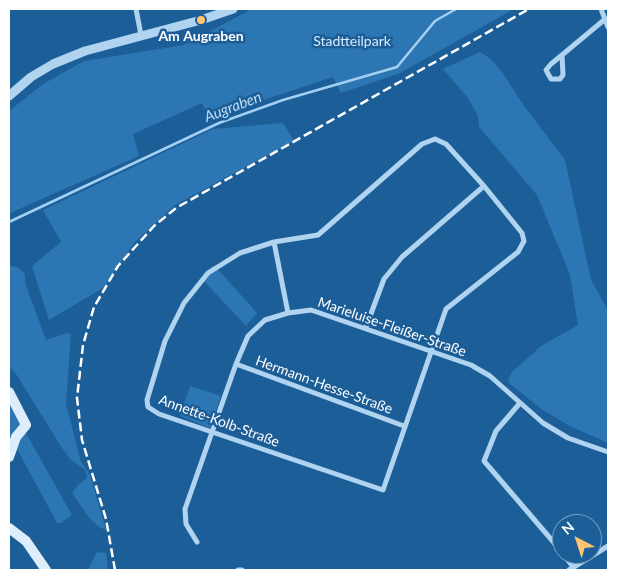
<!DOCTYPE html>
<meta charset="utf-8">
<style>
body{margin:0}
#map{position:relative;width:617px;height:579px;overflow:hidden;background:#1c5e97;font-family:Lato,sans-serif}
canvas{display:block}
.frame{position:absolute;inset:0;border:10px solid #fff;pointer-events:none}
.north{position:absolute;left:552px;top:514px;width:50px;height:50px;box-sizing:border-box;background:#1c5e97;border:1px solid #779ec1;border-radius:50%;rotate:320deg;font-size:14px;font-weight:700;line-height:20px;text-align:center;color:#fff}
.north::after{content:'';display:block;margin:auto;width:18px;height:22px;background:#ffc66f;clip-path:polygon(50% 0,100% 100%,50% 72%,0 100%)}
</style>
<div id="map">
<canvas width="617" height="579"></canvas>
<div class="frame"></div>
<div class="north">N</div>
</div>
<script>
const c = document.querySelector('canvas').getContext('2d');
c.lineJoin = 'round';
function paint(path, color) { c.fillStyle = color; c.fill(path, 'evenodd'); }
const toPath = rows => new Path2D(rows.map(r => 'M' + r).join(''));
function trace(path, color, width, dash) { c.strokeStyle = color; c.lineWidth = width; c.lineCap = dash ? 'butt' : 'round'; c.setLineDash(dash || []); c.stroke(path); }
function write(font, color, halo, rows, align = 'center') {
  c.font = font + ' Lato,sans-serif'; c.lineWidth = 5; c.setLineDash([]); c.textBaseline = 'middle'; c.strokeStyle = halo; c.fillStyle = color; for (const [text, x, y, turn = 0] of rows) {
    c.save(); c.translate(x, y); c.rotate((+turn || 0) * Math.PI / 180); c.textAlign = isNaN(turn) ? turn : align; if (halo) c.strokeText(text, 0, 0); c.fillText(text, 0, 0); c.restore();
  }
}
paint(toPath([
 [252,9,514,9,400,73,341,93,333,77,209,118,202,103,133,134,139,156,10,213,9,111,43,84,84,61,184,45],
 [480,52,491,59,502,72,522,103,565,160,591,280,608,310,608,443,570,426,541,409,508,382,511,373,541,346,578,325,570,275,537,195,479,127,478,116,468,98,443,69],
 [283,123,294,141,175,205,134,243,103,288,49,320,32,266,61,242,43,210,213,129],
 [214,265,257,313,246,326,201,278,206,271],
 [9,266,18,267,25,274,25,283,46,340,67,333,71,334,66,404,81,462,90,475,106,530,99,527,90,519,72,493,79,484,87,478,85,470,71,460,62,448,16,374,9,366],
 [190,386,221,396,210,428,180,416],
 [9,403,72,515,61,523,57,523,9,434],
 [97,552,106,553,108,570,88,570]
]), '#2c77b3');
trace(toPath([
 [9,222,219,123,283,100,397,67,435,21,456,9]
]), '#a3d0f2', 2.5);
trace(toPath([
 [136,9,141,35],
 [601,9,608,27],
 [562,55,563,75,560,79,551,79,546,70,551,64,562,55,604,20],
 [435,139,446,144,484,186,522,233,524,241,518,252,446,309,383,490,159,414,148,407,147,400,165,341,184,303,208,273,240,253,274,242,318,235,422,144,435,139],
 [274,242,288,313],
 [366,327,384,279,402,257,484,186],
 [236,364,404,426],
 [520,403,496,431,484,461,562,552],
 [197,542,186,524,185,509,236,364,248,336,265,320,288,313,311,310,471,365,490,376,543,423,568,438,608,452],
 [563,554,574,568],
 [238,570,242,570],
 [569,570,608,546]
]), '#b0d4f0', 5);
trace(toPath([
 [9,96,31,77,53,64,85,51,201,20,233,9]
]), '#b0d4f0', 9);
trace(toPath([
 [9,392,26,425,16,437,9,457],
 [9,528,26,541,46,570]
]), '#deedfb', 10);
trace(toPath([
 [115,570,106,519,82,440,77,398,83,345,94,307,118,266,154,226,176,208,529,9]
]), '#fff', 2.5, [9, 4]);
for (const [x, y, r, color] of [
 [201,20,5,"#ffc66f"]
]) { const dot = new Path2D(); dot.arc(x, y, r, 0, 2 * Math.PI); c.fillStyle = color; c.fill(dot); trace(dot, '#1c5e97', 2); }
write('bold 14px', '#fff', '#1c5e97', [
 ["Am Augraben",201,36]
]);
write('14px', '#d7ebfb', '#1c5e97', [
 ["Stadtteilpark",352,41]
]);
write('14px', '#fff', '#1c5e97', [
 ["Marieluise-Fleißer-Straße",392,327,19],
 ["Hermann-Hesse-Straße",324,385,20],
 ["Annette-Kolb-Straße",219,421,20]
]);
write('italic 15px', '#bcddf6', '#1c5e97', [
 ["Augraben",233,107,-21]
]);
</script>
